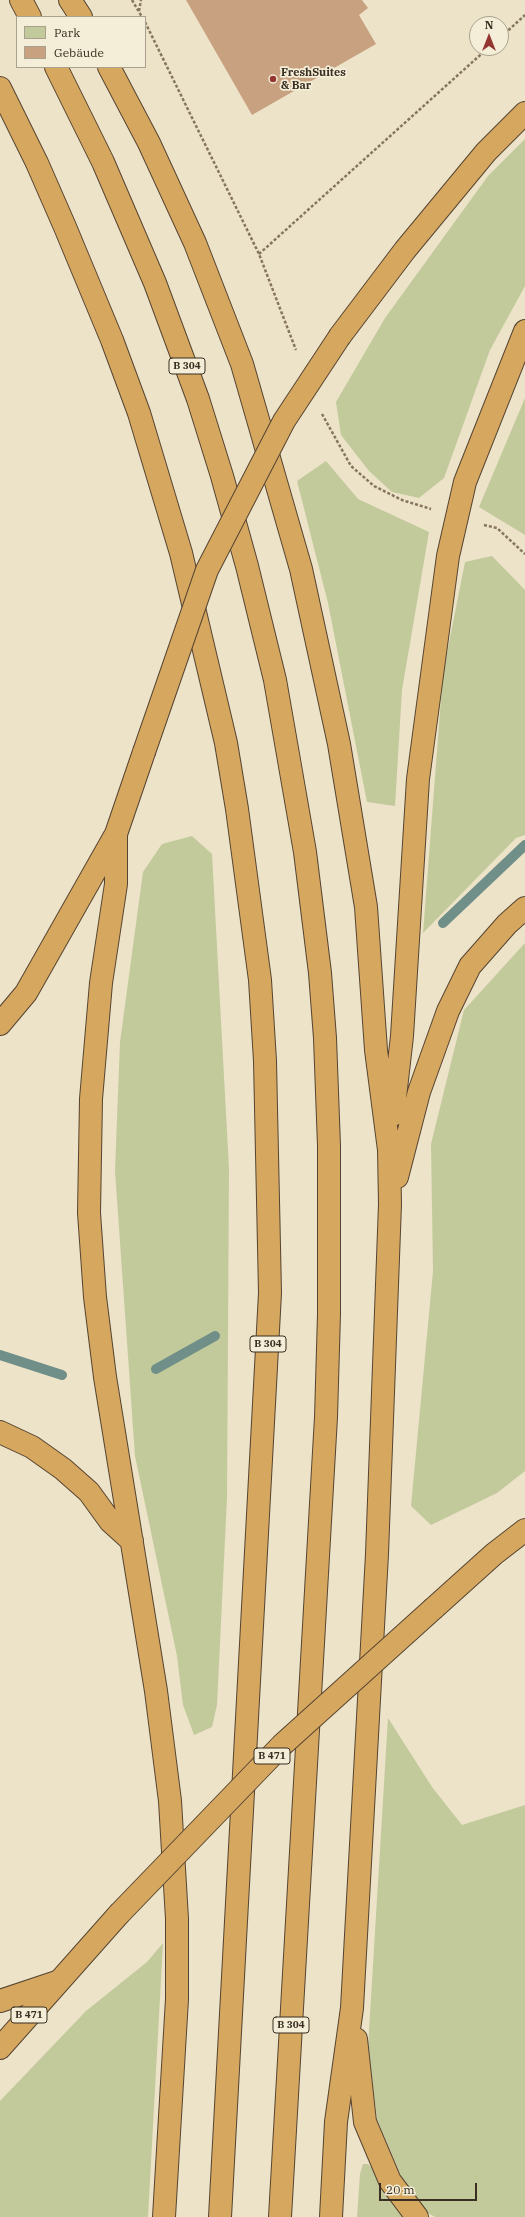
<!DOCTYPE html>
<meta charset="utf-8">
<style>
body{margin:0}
#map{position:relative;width:525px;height:2217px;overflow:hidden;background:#ece3c8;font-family:"IBM Plex Serif",serif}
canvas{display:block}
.legend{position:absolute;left:16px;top:16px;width:130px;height:52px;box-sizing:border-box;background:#f4edd7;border:1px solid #a9a18e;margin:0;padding:5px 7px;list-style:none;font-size:12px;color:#392e21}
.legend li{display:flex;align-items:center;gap:8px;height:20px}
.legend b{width:20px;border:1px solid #a9a18e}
.north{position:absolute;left:469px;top:16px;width:40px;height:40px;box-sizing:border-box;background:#f4edd7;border:1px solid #a9a18e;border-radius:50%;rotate:0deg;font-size:11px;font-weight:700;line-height:16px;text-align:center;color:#392e21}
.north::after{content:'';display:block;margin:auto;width:14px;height:18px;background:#933631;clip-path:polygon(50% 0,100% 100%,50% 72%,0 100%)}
.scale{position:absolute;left:379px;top:2183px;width:98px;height:18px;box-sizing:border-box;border:2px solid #392e21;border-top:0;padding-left:5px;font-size:12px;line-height:14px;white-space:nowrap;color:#392e21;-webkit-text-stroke:3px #f4edd7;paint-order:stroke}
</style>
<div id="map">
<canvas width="525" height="2217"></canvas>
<ul class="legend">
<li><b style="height:11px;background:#c2ca9c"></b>Park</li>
<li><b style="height:11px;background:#c8a280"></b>Gebäude</li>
</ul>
<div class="north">N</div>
<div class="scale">20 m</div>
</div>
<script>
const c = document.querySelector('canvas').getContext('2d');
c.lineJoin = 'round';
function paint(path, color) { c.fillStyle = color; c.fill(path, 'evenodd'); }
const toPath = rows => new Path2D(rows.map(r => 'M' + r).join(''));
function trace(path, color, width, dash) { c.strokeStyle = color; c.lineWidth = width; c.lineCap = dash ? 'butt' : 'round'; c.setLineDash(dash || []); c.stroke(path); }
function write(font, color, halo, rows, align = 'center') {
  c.font = font + ' "IBM Plex Serif",serif'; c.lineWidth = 3.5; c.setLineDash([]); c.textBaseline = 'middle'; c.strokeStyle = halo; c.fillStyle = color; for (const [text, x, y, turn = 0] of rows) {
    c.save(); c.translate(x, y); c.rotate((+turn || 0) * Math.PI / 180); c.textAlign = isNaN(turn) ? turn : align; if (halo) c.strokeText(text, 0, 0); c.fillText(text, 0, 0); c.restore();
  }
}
paint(toPath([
 [525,139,525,286,490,350,444,478,419,498,392,492,369,471,341,435,336,402,385,318,488,176],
 [525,398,525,535,479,507],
 [326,461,358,499,429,532,402,690,395,806,367,802,328,603,297,481],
 [492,556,525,590,525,835,516,838,423,933,443,673,465,562],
 [192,836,212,854,229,1169,227,1498,217,1705,212,1727,194,1735,183,1705,177,1656,135,1456,115,1171,120,1042,143,872,162,844],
 [525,943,525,1471,497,1493,431,1525,411,1506,433,1271,431,1144,464,1010],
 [388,1718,432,1787,462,1825,525,1805,525,2217,435,2217,428,2213,402,2178,377,2119,368,2047],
 [163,1943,148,2217,0,2217,0,2101,86,2011,147,1962],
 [363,2164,368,2164,373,2169,406,2217,357,2217,360,2174]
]), '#c2ca9c');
trace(toPath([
 [443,923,525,845],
 [0,1355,62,1375],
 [156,1369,215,1336]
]), '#708f89', 10);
paint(toPath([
 [186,0,362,0,368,8,359,15,376,44,252,115]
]), '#c8a280');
const highway = toPath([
 [21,0,30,17],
 [70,0,81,17],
 [56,67,103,162,155,283,198,399,222,476,247,566,275,680,305,852,320,973,325,1038,329,1146,329,1314,326,1417,280,2217],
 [109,67,149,143,195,243,242,364,301,569,339,744,366,907,376,1050,389,1150,390,1204,377,1554,352,2008,336,2122,331,2217],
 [0,88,37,163,65,227,112,340,139,413,181,553,226,743,237,809,260,980,265,1061,270,1293,220,2217],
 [340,336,405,250,486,152,525,113],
 [116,834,116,884,101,983,91,1099,89,1213,95,1297,105,1377,156,1691,170,1801,177,1919,177,1999,164,2217],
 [0,1024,26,993,116,834,144,752],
 [393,1115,402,1036,418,779,448,556,465,482,525,331],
 [397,1177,419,1092,448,1011,470,966,507,924,525,908],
 [0,1432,32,1447,63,1469,89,1492,110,1521,132,1541],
 [434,1608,494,1554,525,1530],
 [0,2001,57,1982],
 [356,2039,365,2122,390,2181,417,2217],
 [0,2048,119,1914]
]);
trace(highway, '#564432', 24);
trace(toPath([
 [132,0,142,17],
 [139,11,141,0],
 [145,22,259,254,296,350],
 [501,37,525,15],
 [259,254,488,48],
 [322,414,351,466,374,486,402,500,431,509],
 [484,525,497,528,525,554]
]), '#87765e', 2.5, [3, 2]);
trace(highway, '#d6a75f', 22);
const highwayBridge = toPath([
 [144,752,207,570,284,421,340,336],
 [119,1914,282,1745,434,1608]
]);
trace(highwayBridge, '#564432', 24, []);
trace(highwayBridge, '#d6a75f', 22);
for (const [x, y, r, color] of [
 [273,79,4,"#933631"]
]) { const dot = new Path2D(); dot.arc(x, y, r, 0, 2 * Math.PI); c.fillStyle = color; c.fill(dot); trace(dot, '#f4edd7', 1.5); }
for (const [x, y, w] of [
 [187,366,36],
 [268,1344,36],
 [272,1756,36],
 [29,2015,36],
 [291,2025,36]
]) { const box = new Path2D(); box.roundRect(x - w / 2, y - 8, w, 16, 3); c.fillStyle = '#f4edd7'; c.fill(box); trace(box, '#392e21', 1); }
write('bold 10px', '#392e21', null, [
 ["B 304",187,366],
 ["B 304",268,1344],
 ["B 471",272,1756],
 ["B 471",29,2015],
 ["B 304",291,2025]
]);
write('bold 11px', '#392e21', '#f4edd7', [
 ["FreshSuites",281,73],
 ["& Bar",281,86]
], 'left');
</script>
